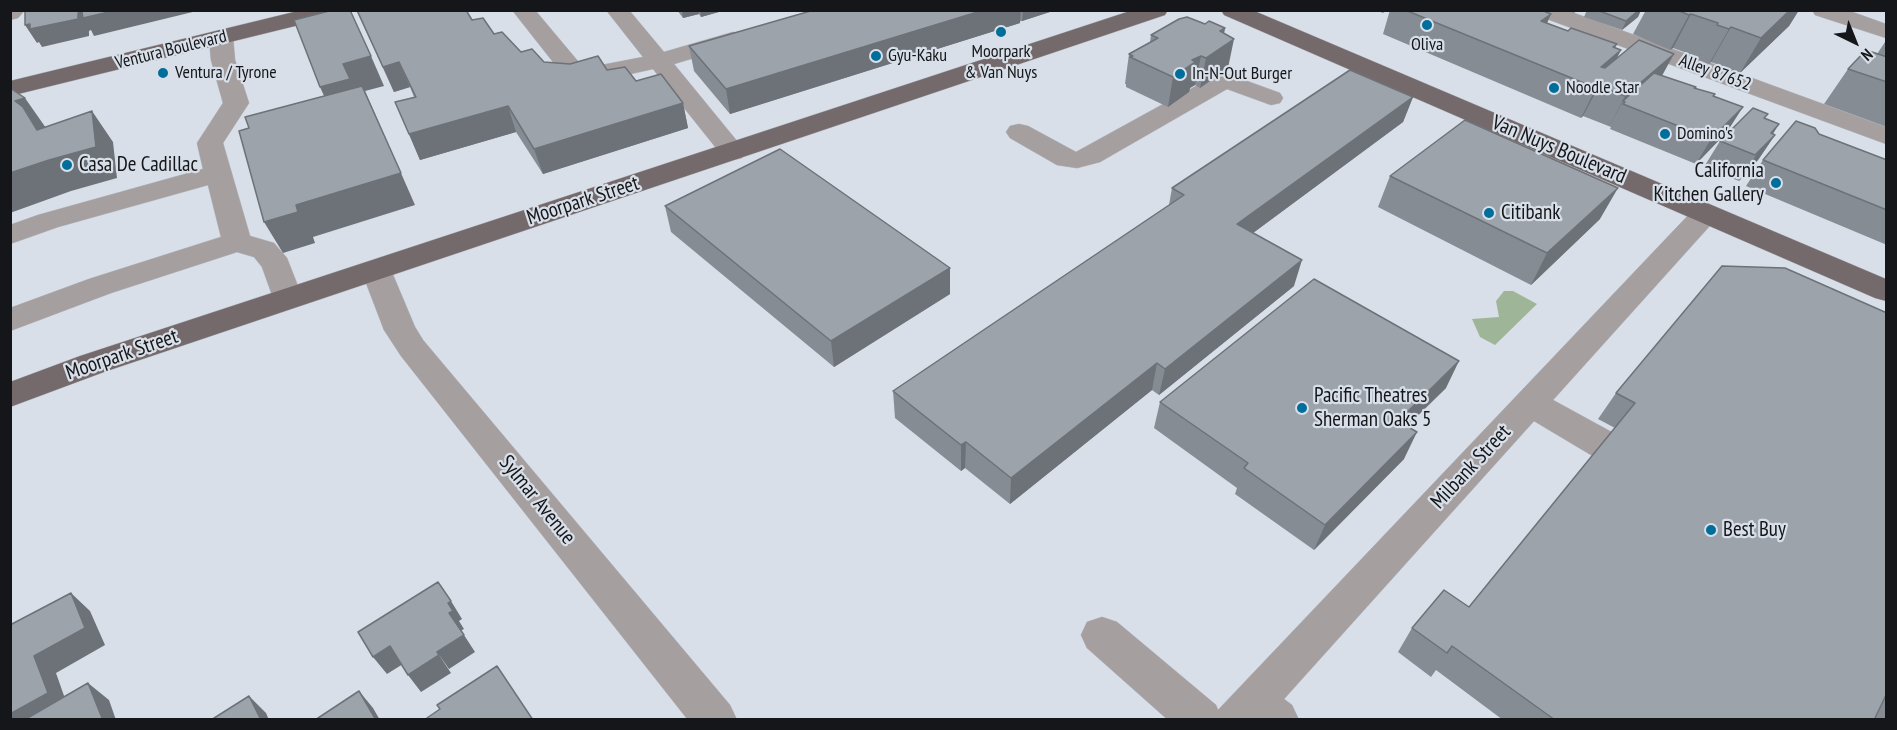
<!DOCTYPE html>
<style>
body{margin:0}
#map{position:relative;width:1897px;height:730px;overflow:hidden;background:#d8dfe8;font-family:"PT Sans Narrow",sans-serif}
canvas{display:block}
.frame{position:absolute;inset:0;border:12px solid #141619;pointer-events:none}
.north{position:absolute;left:1825px;top:12px;width:60px;height:60px;-webkit-text-stroke:4px #d8dfe8;paint-order:stroke;rotate:137deg;font-size:16px;font-weight:700;line-height:24px;text-align:center;color:#141619}
.north::after{content:'';display:block;margin:auto;width:21px;height:27px;background:#141619;clip-path:polygon(50% 0,100% 100%,50% 72%,0 100%)}
</style>
<div id="map">
<canvas width="1897" height="730"></canvas>
<div class="frame"></div>
<div class="north">N</div>
</div>
<script>
const c = document.querySelector('canvas').getContext('2d');
c.lineJoin = 'round';
function paint(path, color) { c.fillStyle = color; c.fill(path, 'evenodd'); }
const toPath = rows => new Path2D(rows.map(r => 'M' + r).join(''));
function trace(path, color, width, dash) { c.strokeStyle = color; c.lineWidth = width; c.lineCap = dash ? 'butt' : 'round'; c.setLineDash(dash || []); c.stroke(path); }
function write(font, color, halo, rows, align = 'center') {
  c.font = font + ' "PT Sans Narrow",sans-serif'; c.lineWidth = 4.5; c.setLineDash([]); c.textBaseline = 'middle'; c.strokeStyle = halo; c.fillStyle = color; for (const [text, x, y, turn = 0] of rows) {
    c.save(); c.translate(x, y); c.rotate((+turn || 0) * Math.PI / 180); c.textAlign = isNaN(turn) ? turn : align; if (halo) c.strokeText(text, 0, 0); c.fillText(text, 0, 0); c.restore();
  }
}
paint(toPath([
 [1504,291,1513,291,1537,304,1495,345,1480,337,1472,319,1499,317,1496,301]
]), '#9fb597');
const minor = toPath([
 [10,10,25,10,18,18,10,20,10,10],
 [512,10,535,10,582,66,586,68,643,57,606,10,629,10,664,52,733,32,741,34,745,39,741,44,674,64,746,152,742,158,733,160,724,158,653,69,599,81,583,82,564,76,512,10],
 [1533,10,1566,10,1886,127,1886,144,1536,15,1533,10],
 [1812,10,1847,10,1886,24,1886,38,1815,15,1812,10],
 [221,30,229,32,233,37,235,60,249,103,223,143,250,236,274,243,287,258,303,299,298,306,287,309,276,306,262,267,254,257,237,252,111,293,10,331,10,308,89,279,221,237,208,185,58,227,10,244,10,225,38,215,203,169,197,143,223,103,211,60,209,37,213,32,221,30],
 [1225,73,1280,93,1283,98,1280,103,1271,105,1227,89,1100,162,1077,168,1057,165,1010,138,1006,132,1010,126,1019,124,1028,126,1076,152,1216,75,1225,73],
 [1706,204,1716,207,1720,213,1716,219,1553,400,1617,435,1622,445,1617,455,1604,459,1591,455,1534,421,1284,699,1292,705,1299,720,1168,720,1087,648,1081,635,1087,622,1102,617,1117,622,1216,705,1218,710,1696,207,1706,204],
 [376,260,387,263,391,270,415,327,423,340,730,705,737,720,688,720,401,356,384,330,361,270,365,263,376,260]
]);
const major = toPath([
 [302,10,343,10,340,15,10,96,10,81,302,10],
 [1133,10,1168,10,1165,15,104,372,10,407,10,382,80,356,1133,10],
 [1221,10,1252,10,1886,279,1886,301,1875,298,1224,15,1221,10]
]);
trace(minor, '#b5bbc3', 1);
trace(major, '#b5bbc3', 1);
paint(minor, '#a59fa0');
paint(major, '#746a6c');
paint(toPath([
 [356,10,472,20,521,52,544,62,607,70,636,81,683,103,688,128,543,174,516,132,420,160,395,102,414,97,410,87,394,92],
 [677,10,726,10,701,17,699,14,683,18],
 [814,10,1056,10,1022,21,1020,21,1020,23,730,114,694,71,689,46],
 [1375,10,1387,10,1383,13],
 [1390,10,1541,10,1551,14,1547,23,1615,48,1616,59,1695,89,1715,94,1714,96,1727,132,1696,164,1610,129,1611,127,1583,116,1581,118,1383,34],
 [1566,10,1578,10,1574,13],
 [1587,10,1641,10,1638,17,1622,30,1584,17],
 [1646,10,1799,10,1789,26,1740,73,1711,62,1709,64,1697,59,1698,57,1673,48,1670,50,1633,34],
 [1205,24,1225,28,1224,33,1228,68,1200,88,1195,85,1190,88,1189,92,1168,107,1126,87,1126,84,1125,84,1129,54,1150,42,1151,35],
 [1887,39,1887,127,1824,104,1848,69,1877,54],
 [1413,97,1403,122,1253,233,1294,286,1159,395,1152,390,1010,504,965,468,961,471,895,418,893,391,1169,205,1172,188],
 [1765,119,1779,124,1773,134,1775,135,1758,160,1739,181,1704,167,1720,141],
 [1819,134,1887,160,1887,245,1746,186,1763,160],
 [1390,176,1600,219,1531,285,1378,207],
 [665,206,950,268,950,294,834,367,671,232],
 [1887,313,1887,720,1503,720,1436,670,1431,677,1398,652,1412,628,1469,607,1615,428,1598,419,1616,393],
 [1446,388,1407,426,1404,459,1314,550,1235,494,1237,488,1154,428,1160,402]
]), '#868c93');
paint(toPath([
 [117,10,201,10,94,36,91,30,89,31,89,36,42,47,39,42,37,43,25,25,82,12],
 [682,10,698,10,699,14,683,18],
 [700,10,726,10,701,17],
 [984,10,1021,10,1020,23,730,114,726,89],
 [1023,10,1056,10,1022,21],
 [1639,10,1641,10,1638,17,1622,30,1626,21],
 [1790,10,1799,10,1789,26,1740,73,1761,38],
 [1551,14,1538,43,1541,21],
 [1691,14,1673,48,1670,50,1689,15],
 [1731,27,1711,62,1709,64,1729,29],
 [1225,28,1221,48,1234,39,1228,68,1200,88,1206,58,1220,31],
 [1617,44,1609,60,1621,50,1606,80,1599,86,1583,116,1581,118,1596,88,1601,67,1613,47],
 [1674,54,1658,83,1623,101,1609,127,1625,96],
 [371,56,384,86,365,91,415,205,313,237,315,243,283,253,264,222,296,205,334,118,320,87,343,64],
 [1201,56,1195,85,1190,88,1189,92,1168,107,1173,77,1192,60],
 [399,62,410,87,394,92,383,67],
 [1413,97,1403,122,1230,250,1237,224],
 [25,98,46,128,92,111,113,142,117,178,71,191,10,213,10,173,15,101],
 [683,103,688,128,543,174,534,149],
 [508,106,516,132,420,160,409,134],
 [1743,107,1727,132,1696,164,1711,139],
 [1779,124,1765,145,1775,135,1758,160,1739,181,1771,133],
 [1618,188,1600,219,1531,285,1547,253],
 [1302,260,1294,286,1159,395,1165,369],
 [950,268,950,294,834,367,831,341],
 [1459,361,1446,388,1386,447,1398,421],
 [1157,363,1152,390,1010,504,1011,478],
 [1417,432,1404,459,1314,550,1325,525],
 [966,442,965,468,961,471,961,445],
 [71,593,90,611,105,645,56,673,69,710,53,720,10,720,10,714,34,656],
 [451,601,462,619,459,621,464,629,460,631,449,613,448,603],
 [464,635,475,652,449,669,437,652],
 [390,646,403,664,387,674,373,657],
 [439,655,451,673,421,692,408,675],
 [88,683,109,700,116,720,100,720],
 [359,691,373,708,380,720,376,720],
 [249,696,266,713,269,720,261,720]
]), '#6d7278');
const building = toPath([
 [25,10,117,10,83,18,82,12,78,13,78,19,30,29,30,24,25,25,25,10],
 [333,10,350,10,371,56,343,64,350,79,320,87,294,20,333,10],
 [357,10,466,10,472,20,483,18,494,34,502,32,521,52,532,49,544,62,570,64,598,56,607,70,625,67,636,81,661,74,683,103,534,149,508,106,409,134,395,102,416,97,399,62,383,67,357,10],
 [814,10,984,10,726,89,689,46,814,10],
 [1405,10,1541,10,1551,14,1541,21,1568,31,1571,28,1617,44,1613,47,1621,50,1601,67,1605,68,1639,40,1674,54,1625,96,1599,86,1596,88,1405,10],
 [1597,10,1639,10,1626,21,1597,10],
 [1677,10,1790,10,1761,38,1731,27,1729,29,1717,25,1718,23,1691,14,1689,15,1677,10],
 [1187,17,1205,24,1209,21,1225,28,1220,31,1234,39,1206,58,1201,56,1192,60,1195,62,1173,77,1130,57,1133,56,1129,54,1158,38,1151,35,1179,19,1187,17],
 [1866,50,1887,57,1887,82,1848,69,1866,50],
 [1350,70,1413,97,1237,224,1302,260,1165,369,1157,363,1011,478,966,442,961,445,893,391,1184,195,1172,188,1350,70],
 [1654,73,1696,87,1694,88,1715,94,1713,96,1743,107,1711,139,1623,104,1625,102,1623,101,1654,73],
 [362,86,401,173,296,205,298,212,264,222,239,131,249,128,245,117,362,86],
 [10,88,25,98,15,101,23,107,37,130,92,111,96,147,49,160,10,173,10,88],
 [1753,108,1768,114,1764,118,1779,124,1771,133,1775,135,1755,155,1720,141,1753,108],
 [1465,120,1618,188,1547,253,1390,176,1465,120],
 [1796,121,1815,128,1819,134,1887,160,1887,210,1763,160,1796,121],
 [780,149,950,268,831,341,665,206,780,149],
 [1722,266,1785,268,1887,313,1887,693,1874,720,1555,720,1452,646,1447,653,1412,628,1444,590,1469,607,1635,403,1616,393,1722,266],
 [1314,279,1459,361,1398,421,1417,432,1325,525,1244,468,1248,463,1160,402,1314,279],
 [438,582,451,601,448,603,453,611,449,613,464,635,437,652,439,655,408,675,390,646,373,657,358,632,438,582],
 [71,593,85,628,34,656,48,693,10,714,10,625,71,593],
 [497,666,533,720,424,720,440,709,437,705,497,666],
 [88,683,102,718,100,720,24,720,88,683],
 [359,691,376,720,315,720,359,691],
 [249,696,261,720,211,720,249,696]
]);
paint(building, '#9ca3ab');
trace(building, '#6d7278', 1.5);
for (const [x, y, r, color] of [
 [1427,25,6,"#006e9a"],
 [1001,32,6,"#006e9a"],
 [876,56,6,"#006e9a"],
 [163,73,6,"#006e9a"],
 [1180,74,6,"#006e9a"],
 [1554,88,6,"#006e9a"],
 [1665,134,6,"#006e9a"],
 [67,165,6,"#006e9a"],
 [1776,183,6,"#006e9a"],
 [1489,213,6,"#006e9a"],
 [1302,408,6,"#006e9a"],
 [1711,530,6,"#006e9a"]
]) { const dot = new Path2D(); dot.arc(x, y, r, 0, 2 * Math.PI); c.fillStyle = color; c.fill(dot); trace(dot, '#d8dfe8', 2); }
write('18px', '#141619', '#d8dfe8', [
 ["Oliva",1427,45,"center"],
 ["Moorpark",1001,52,"center"],
 ["& Van Nuys",1001,73,"center"],
 ["Gyu-Kaku",888,56],
 ["Ventura / Tyrone",175,73],
 ["In-N-Out Burger",1192,74],
 ["Noodle Star",1566,88],
 ["Domino's",1677,134]
], 'left');
write('18px', '#141619', '#d8dfe8', [
 ["Ventura Boulevard",171,50,-14],
 ["Alley 87652",1715,73,20]
]);
write('21px', '#141619', '#d8dfe8', [
 ["Van Nuys Boulevard",1559,150,23],
 ["Moorpark Street",583,201,-18],
 ["Moorpark Street",122,355,-19],
 ["Milbank Street",1471,467,-47],
 ["Sylmar Avenue",537,500,51]
]);
write('21px', '#141619', '#d8dfe8', [
 ["Casa De Cadillac",79,165],
 ["California",1764,171,"right"],
 ["Kitchen Gallery",1764,195,"right"],
 ["Citibank",1501,213],
 ["Pacific Theatres",1314,396],
 ["Sherman Oaks 5",1314,420],
 ["Best Buy",1723,530]
], 'left');
</script>
